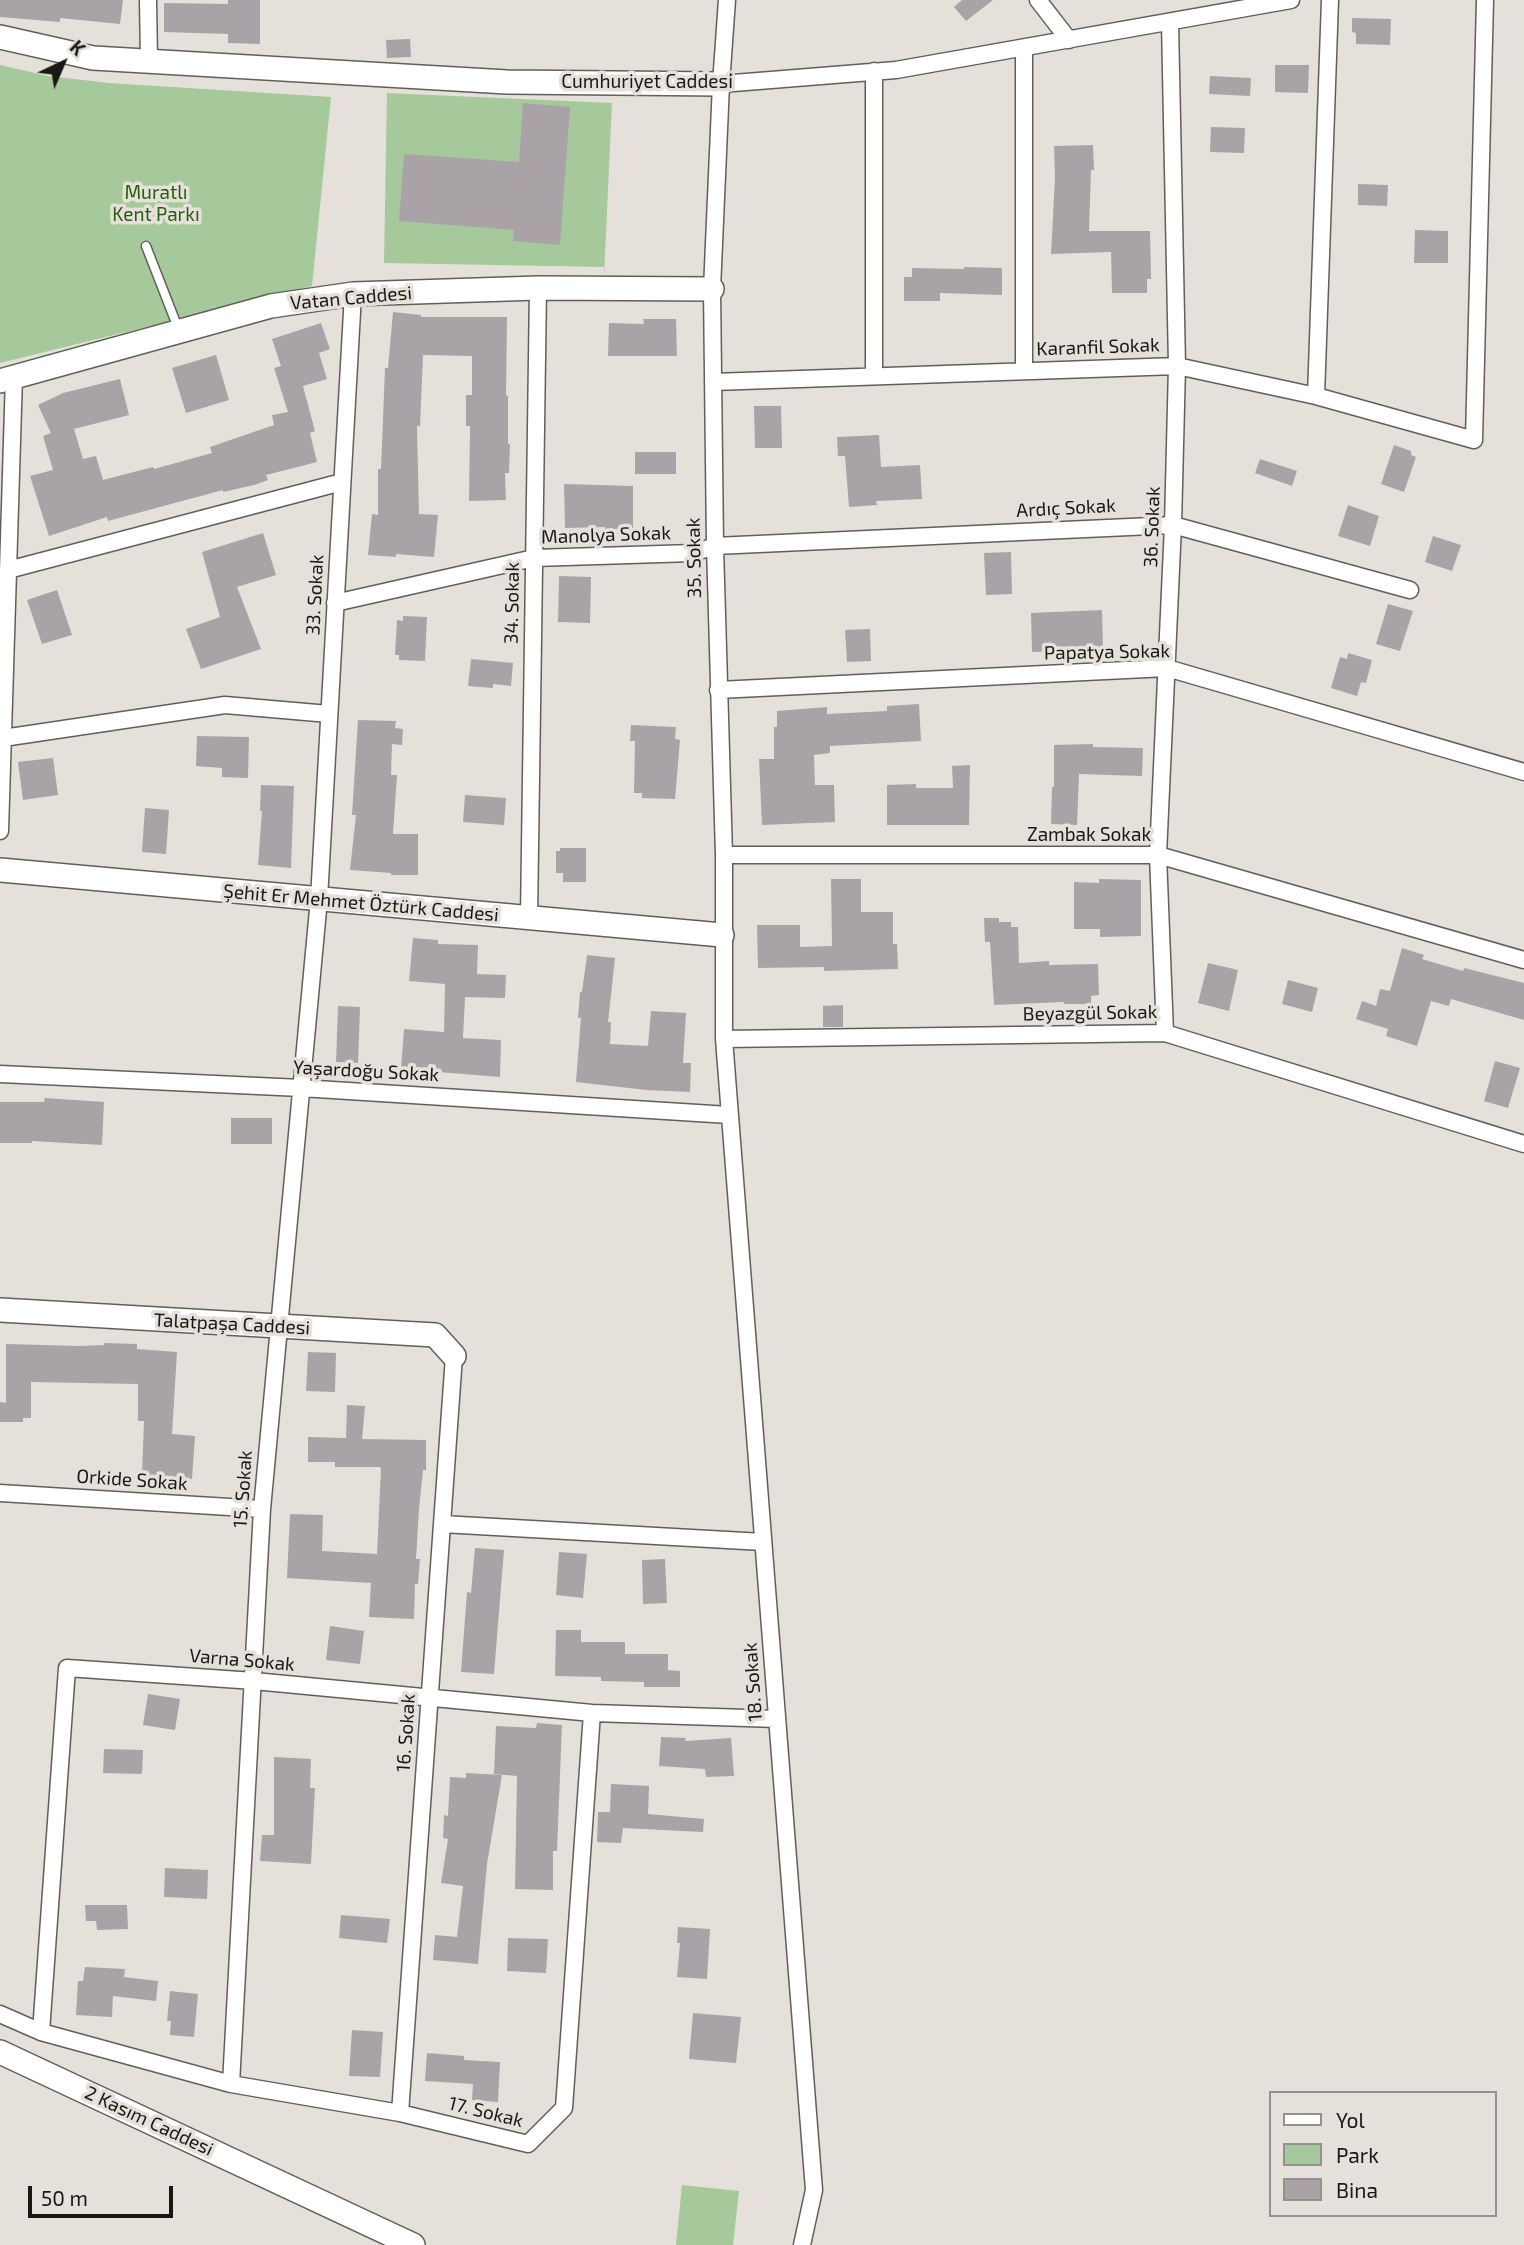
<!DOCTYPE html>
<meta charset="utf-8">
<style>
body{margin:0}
#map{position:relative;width:1524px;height:2245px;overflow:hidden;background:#e5e1da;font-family:"Exo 2",sans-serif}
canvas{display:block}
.legend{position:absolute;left:1269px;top:2091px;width:228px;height:126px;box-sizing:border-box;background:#e5e1da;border:2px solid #93918b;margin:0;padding:9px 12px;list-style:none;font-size:21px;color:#191815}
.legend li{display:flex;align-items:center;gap:14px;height:35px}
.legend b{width:35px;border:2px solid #93918b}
.north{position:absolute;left:28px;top:28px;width:70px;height:70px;-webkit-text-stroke:5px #e5e1da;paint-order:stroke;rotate:44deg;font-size:19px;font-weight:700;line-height:28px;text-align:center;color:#191815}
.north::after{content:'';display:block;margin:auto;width:24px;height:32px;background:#191815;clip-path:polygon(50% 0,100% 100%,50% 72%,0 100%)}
.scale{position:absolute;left:28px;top:2186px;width:145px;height:32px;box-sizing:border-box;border:4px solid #191815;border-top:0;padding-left:9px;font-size:21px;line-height:24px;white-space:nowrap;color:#191815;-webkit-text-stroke:5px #e5e1da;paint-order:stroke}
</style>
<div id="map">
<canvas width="1524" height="2245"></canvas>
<ul class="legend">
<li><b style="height:9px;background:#fff"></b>Yol</li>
<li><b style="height:19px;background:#a5c99a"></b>Park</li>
<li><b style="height:19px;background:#a9a3a8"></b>Bina</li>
</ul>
<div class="north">K</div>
<div class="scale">50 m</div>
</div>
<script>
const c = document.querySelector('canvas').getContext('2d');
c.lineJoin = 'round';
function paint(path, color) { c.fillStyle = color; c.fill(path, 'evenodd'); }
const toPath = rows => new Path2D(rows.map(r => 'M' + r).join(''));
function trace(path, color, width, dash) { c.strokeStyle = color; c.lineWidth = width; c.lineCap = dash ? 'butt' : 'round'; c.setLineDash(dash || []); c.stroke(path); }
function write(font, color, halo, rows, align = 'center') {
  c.font = font + ' "Exo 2",sans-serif'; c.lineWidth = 7; c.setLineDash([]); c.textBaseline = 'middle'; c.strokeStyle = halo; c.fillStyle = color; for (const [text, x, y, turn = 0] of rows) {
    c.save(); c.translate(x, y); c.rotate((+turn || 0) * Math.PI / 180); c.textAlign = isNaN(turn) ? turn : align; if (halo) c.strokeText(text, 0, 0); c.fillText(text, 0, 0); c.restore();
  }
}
paint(toPath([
 [0,65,48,76,109,83,331,97,312,286,0,363],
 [387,93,612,103,604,277,604,267,384,263],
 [682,2185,739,2191,733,2245,676,2245]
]), '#a5c99a');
paint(toPath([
 [0,0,123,0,120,24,60,18,60,22,0,17],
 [228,0,260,0,260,44,228,43,228,34,164,32,164,3,228,4],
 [962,0,993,0,966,21,954,7],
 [1352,18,1391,19,1390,45,1356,44,1356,33,1352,32],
 [410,39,411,57,387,58,386,40],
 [1275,65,1309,65,1308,93,1275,92],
 [1210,76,1251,78,1250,96,1209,94],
 [523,103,570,107,560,245,513,241,514,230,399,221,404,154,519,162],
 [1211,127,1245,128,1244,153,1210,152],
 [1093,145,1094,170,1091,170,1089,231,1150,231,1151,279,1147,279,1147,293,1112,293,1111,252,1051,254,1055,178,1054,146],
 [1358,184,1388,185,1387,206,1358,205],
 [1415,230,1448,231,1448,263,1414,263],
 [964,267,1002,268,1002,295,940,293,940,301,904,301,904,277,912,277,912,268,964,269],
 [393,312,421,315,421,317,507,317,506,395,508,396,508,444,510,444,509,473,505,473,506,500,469,501,470,426,466,426,466,395,472,395,472,356,423,355,420,426,417,426,419,514,438,515,434,557,396,554,396,557,368,555,372,514,378,515,378,469,381,469,385,368,388,368],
 [643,319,676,319,677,356,608,356,609,323,644,324],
 [321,323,330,349,319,353,327,379,303,386,315,431,310,433,317,462,266,475,268,480,254,485,223,492,223,490,108,521,107,517,49,536,30,476,53,470,43,436,51,433,38,405,63,393,120,379,129,415,74,429,83,459,96,456,103,480,153,467,154,469,212,453,210,447,274,425,272,415,288,412,274,368,281,366,272,339],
 [216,355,229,400,186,413,172,368],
 [754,406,781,406,782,448,755,448],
 [879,435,881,467,920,465,922,499,876,501,877,505,849,507,845,456,838,456,837,437],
 [1394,445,1411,451,1411,455,1416,457,1404,492,1381,484],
 [635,452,676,452,676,474,635,474],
 [1260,459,1297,471,1292,486,1255,473],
 [564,484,633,486,633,529,605,529,605,527,565,528],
 [1348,505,1379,516,1370,546,1338,536],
 [263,533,276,575,237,587,261,649,201,669,186,629,220,617,202,552],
 [1433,536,1461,545,1452,571,1425,562],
 [1011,552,1012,594,986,595,984,553],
 [559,576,591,577,590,623,558,622],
 [57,590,72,635,42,644,27,600],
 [1388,604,1413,611,1400,651,1376,644],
 [1102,610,1103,650,1032,652,1031,613],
 [403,616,427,617,425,661,399,660,399,655,395,655,397,620,403,621],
 [870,629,871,661,847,662,845,630],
 [1348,653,1372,660,1366,683,1361,682,1357,696,1331,688,1340,657,1347,659],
 [471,659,513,663,511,686,493,684,493,688,468,686],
 [919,704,921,741,830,746,830,753,814,755,815,785,834,785,835,822,762,825,759,759,774,759,774,727,777,727,777,711,827,707,827,714,887,711,887,706],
 [358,720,396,721,395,728,403,729,402,745,392,744,391,775,397,775,393,834,418,834,418,875,391,875,391,873,350,870,356,815,352,815],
 [631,725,676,727,675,739,680,740,675,799,642,798,642,793,634,793,635,741,630,741],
 [197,736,249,737,248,778,222,777,222,768,196,766],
 [1093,744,1093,747,1143,748,1142,776,1079,774,1077,825,1051,824,1052,787,1054,787,1054,745],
 [53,758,58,795,23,800,18,762],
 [970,765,969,825,887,825,887,785,916,784,916,788,953,788,952,766],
 [261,785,294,786,291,868,258,865,262,811,260,811],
 [465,795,506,798,504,825,463,822],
 [145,808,169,810,166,854,142,852],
 [560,848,586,848,586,882,563,882,563,873,556,873,556,851,560,851],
 [831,879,861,879,861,912,893,912,893,944,897,944,898,969,824,971,824,967,758,968,757,925,800,925,800,947,832,946],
 [1099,879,1141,880,1141,936,1100,937,1100,929,1074,929,1074,882,1099,883],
 [984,918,999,918,999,922,1011,922,1011,927,1018,927,1019,963,1049,961,1049,965,1098,964,1099,995,1091,996,1091,1004,1064,1004,1064,1002,994,1005,990,942,985,942],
 [413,938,438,940,438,944,478,945,477,974,506,975,505,998,465,997,463,1038,501,1040,500,1077,401,1069,404,1029,444,1032,445,984,409,981],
 [1402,948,1424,955,1422,959,1463,971,1464,968,1524,983,1524,1020,1451,999,1449,1006,1431,1001,1417,1046,1386,1036,1388,1029,1356,1019,1362,1001,1376,1006,1380,989,1390,991],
 [587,955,615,958,608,1022,611,1022,610,1044,648,1046,651,1011,686,1013,683,1063,691,1063,690,1092,646,1090,576,1082,581,1018,578,1018,580,992,582,992],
 [1208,963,1238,970,1229,1011,1198,1003],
 [1288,980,1318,988,1312,1012,1282,1004],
 [843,1005,843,1027,823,1027,823,1006],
 [338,1006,360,1007,358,1063,336,1062],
 [1495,1061,1520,1068,1508,1108,1484,1101],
 [45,1098,104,1102,102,1145,32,1141,32,1143,0,1143,0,1102,44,1102],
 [231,1118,272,1118,272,1144,231,1144],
 [104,1343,137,1344,137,1349,177,1352,172,1434,195,1436,192,1479,173,1478,173,1476,142,1474,144,1421,138,1421,138,1384,31,1382,31,1418,23,1418,23,1422,0,1422,0,1402,6,1403,6,1344,79,1346,104,1345],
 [308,1352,336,1353,335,1392,306,1391],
 [347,1405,365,1406,362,1439,426,1440,426,1470,423,1470,419,1509,416,1559,420,1559,418,1584,415,1584,414,1619,369,1617,371,1583,287,1578,290,1514,323,1515,322,1551,377,1554,381,1469,380,1467,335,1467,335,1462,308,1462,308,1437,346,1438],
 [475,1548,504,1550,494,1674,461,1672,467,1592,471,1593],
 [559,1552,587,1554,583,1598,556,1595],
 [665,1559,667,1603,643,1604,642,1560],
 [330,1626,364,1631,360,1664,326,1660],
 [556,1630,581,1630,581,1642,625,1642,625,1654,668,1654,668,1670,680,1671,680,1687,644,1687,644,1682,601,1681,601,1677,555,1676],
 [148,1694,180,1699,175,1730,143,1725],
 [537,1723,562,1725,557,1851,553,1851,553,1890,515,1889,517,1776,494,1774,496,1726,536,1728],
 [661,1737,686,1738,685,1741,731,1738,734,1776,706,1777,705,1769,659,1766],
 [104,1749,143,1750,142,1774,103,1773],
 [274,1757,311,1759,310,1788,315,1788,311,1864,260,1861,262,1835,274,1835],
 [466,1773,502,1775,487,1864,478,1964,433,1960,435,1935,457,1937,463,1886,441,1883,448,1839,443,1838,444,1815,448,1816,450,1777,466,1778],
 [611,1784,649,1786,648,1814,704,1819,703,1832,623,1828,621,1843,597,1842,598,1812,610,1812],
 [165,1868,208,1870,207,1899,164,1897],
 [85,1905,127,1905,128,1929,97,1930,96,1921,86,1921],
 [341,1915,390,1919,387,1943,339,1938],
 [678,1927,710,1929,707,1979,677,1977,680,1943,677,1943],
 [508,1938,548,1939,546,1973,507,1971],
 [85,1967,125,1969,124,1977,158,1981,156,2001,113,1996,112,2017,76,2015,78,1981,83,1981],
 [170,1991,198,1994,194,2037,170,2035,171,2021,167,2021],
 [693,2013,741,2017,736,2063,689,2059],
 [352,2030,383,2032,380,2077,349,2076],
 [427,2053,464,2056,464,2060,500,2062,498,2102,472,2100,473,2084,425,2081]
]), '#a9a3a8');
const lane = toPath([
 [146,246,178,328]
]);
const street = toPath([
 [148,0,149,61],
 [727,0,721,84,712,289,715,546,724,855,724,1039,814,2190,802,2245],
 [1038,0,1069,40],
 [1024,48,1024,370],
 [874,71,874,376],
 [721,84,896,70,1291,0],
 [713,382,1177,366,1316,396,1474,440,1485,0],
 [1316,396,1330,0],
 [8,570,342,482],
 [335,603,534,558,693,553,715,546,1173,525,1410,590],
 [718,690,1167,668,1524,772],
 [3,738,225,705,329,714],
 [0,831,14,376],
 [724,855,1158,855,1524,960],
 [529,918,538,288],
 [1165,1033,1158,855,1173,525,1177,366,1170,22],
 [724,1039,1165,1033,1524,1144],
 [0,1074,301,1088,729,1115],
 [0,1493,262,1509],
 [442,1524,763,1542],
 [0,2014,41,2032,231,2084,400,2113,528,2144,564,2108,592,1713],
 [41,2032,67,1668,254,1681,592,1713,777,1719],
 [231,2084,262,1509,319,899,353,294],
 [400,2113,454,1356]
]);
const secondary = toPath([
 [0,37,93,58,507,82,721,84],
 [0,381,271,306,353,294,538,288,712,289],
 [0,870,722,935],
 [0,1310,435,1335,454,1356],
 [0,2052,413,2245]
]);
trace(lane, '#625f58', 11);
trace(street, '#625f58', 19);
trace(secondary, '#625f58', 26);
trace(lane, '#fff', 8);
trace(street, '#fff', 16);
trace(secondary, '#fff', 23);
write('19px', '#191815', '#e5e1da', [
 ["Cumhuriyet Caddesi",647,82],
 ["Vatan Caddesi",351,298,-5],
 ["Karanfil Sokak",1098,347,-2],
 ["Ardıç Sokak",1066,508,-3],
 ["36. Sokak",1152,527,-88],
 ["Manolya Sokak",606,535,-2],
 ["35. Sokak",694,558,-91],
 ["33. Sokak",315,595,-87],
 ["34. Sokak",512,603,-89],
 ["Papatya Sokak",1107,652,-1],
 ["Zambak Sokak",1089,835],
 ["Şehit Er Mehmet Öztürk Caddesi",361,903,5],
 ["Beyazgül Sokak",1090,1013,-1],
 ["Yaşardoğu Sokak",366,1071,3],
 ["Talatpaşa Caddesi",232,1324,3],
 ["Orkide Sokak",132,1480,4],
 ["15. Sokak",243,1489,-86],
 ["Varna Sokak",242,1660,5],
 ["18. Sokak",753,1682,-94],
 ["16. Sokak",406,1733,-86],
 ["17. Sokak",486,2112,14],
 ["2 Kasım Caddesi",149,2121,25]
]);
write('19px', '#255d0b', '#e5e1da', [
 ["Muratlı",156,193],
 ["Kent Parkı",156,215]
]);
</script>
